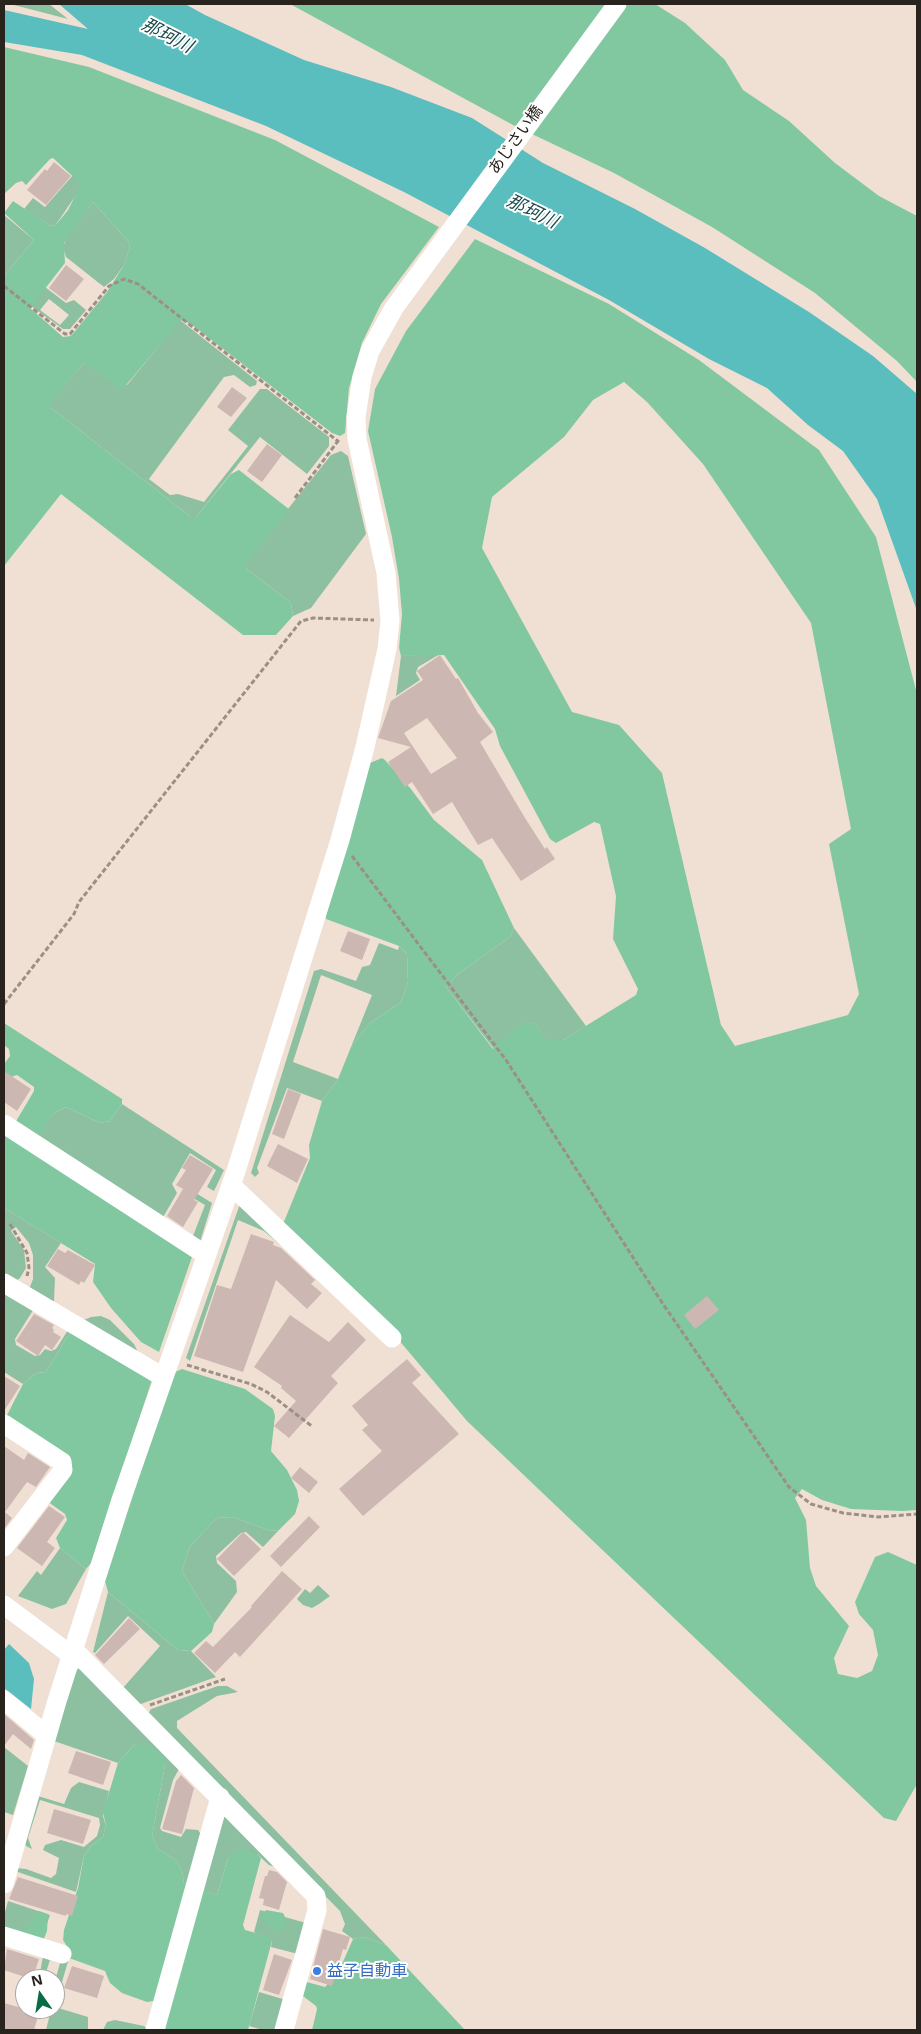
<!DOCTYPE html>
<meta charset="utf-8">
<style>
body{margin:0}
#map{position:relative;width:921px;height:2034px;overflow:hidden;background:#f0e0d3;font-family:"Open Sans",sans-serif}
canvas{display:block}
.frame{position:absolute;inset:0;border:5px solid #29231e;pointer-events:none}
.north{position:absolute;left:15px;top:1969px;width:50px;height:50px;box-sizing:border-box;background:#fff;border:1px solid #a9a7a5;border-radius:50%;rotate:347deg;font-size:14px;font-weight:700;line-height:20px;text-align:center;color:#29231e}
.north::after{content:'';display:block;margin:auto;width:18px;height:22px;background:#076d44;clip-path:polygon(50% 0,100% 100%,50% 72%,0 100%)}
</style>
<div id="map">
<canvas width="921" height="2034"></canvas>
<div class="frame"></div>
<div class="north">N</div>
</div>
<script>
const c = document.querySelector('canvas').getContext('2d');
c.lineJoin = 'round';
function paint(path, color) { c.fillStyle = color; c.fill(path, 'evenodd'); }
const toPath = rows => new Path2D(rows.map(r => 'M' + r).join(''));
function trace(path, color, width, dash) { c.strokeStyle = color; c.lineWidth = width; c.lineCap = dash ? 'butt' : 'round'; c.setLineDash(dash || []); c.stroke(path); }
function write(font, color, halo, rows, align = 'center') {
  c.font = font + ' "Open Sans","Noto Sans JP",sans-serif'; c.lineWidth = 4; c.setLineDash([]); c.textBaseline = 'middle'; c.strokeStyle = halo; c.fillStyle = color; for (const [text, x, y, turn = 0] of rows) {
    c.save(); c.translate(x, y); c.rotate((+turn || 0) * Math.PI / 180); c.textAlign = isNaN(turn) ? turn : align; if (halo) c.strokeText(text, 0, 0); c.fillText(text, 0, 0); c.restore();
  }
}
paint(toPath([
 [10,4,49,4,68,19],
 [73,175,81,184,78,192,55,226,49,225,24,209,33,198,45,207],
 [93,202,128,241,130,247,124,265,114,279,104,287,66,257,63,247,67,236],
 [4,215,34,240,4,276],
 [45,287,66,303,74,300,86,310,70,329,63,329,31,306],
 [49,299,69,315,60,325,40,310],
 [180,320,257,381,256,385,250,387,234,375,224,377,149,479,170,495,178,494,204,502,248,446,228,430,260,389,267,389,329,437,329,446,307,474,260,437,196,517,191,517,50,407,50,402,84,363,127,385],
 [341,451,348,456,366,534,311,608,293,616,291,603,247,569,244,564,331,455],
 [436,654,440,654,418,667,416,673,420,680,396,696,401,656],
 [514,928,586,1026,563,1040,547,1041,535,1023,494,1049,446,987,457,975,511,936],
 [379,943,398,950,399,946,407,954,408,982,401,1002,369,1024,351,1047,372,995,321,975,293,1062,338,1079,322,1101,287,1088,257,1168,259,1173,255,1177,251,1173,314,971,321,969,356,981,362,967,370,965],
 [122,1104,224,1170,214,1191,207,1187,216,1170,190,1153,172,1184,177,1193,162,1219,34,1137,54,1113,66,1107,100,1123,110,1121],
 [196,1193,212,1203,200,1242,193,1236,205,1205,193,1198],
 [241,1201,298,1260,264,1231,238,1220,190,1361,186,1358],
 [4,1208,61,1243,45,1267,55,1278,54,1301,51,1306,28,1292,33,1279,33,1255,29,1243,16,1227,11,1231,24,1250,26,1268,20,1278,13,1283,4,1278],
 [4,1288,35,1307,15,1339,16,1345,35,1356,40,1355,45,1349,51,1351,56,1349,68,1330,71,1331,46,1372,36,1373,23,1384,4,1372],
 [101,1316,110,1320,134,1344,141,1358,79,1322,91,1317],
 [233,1517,268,1530,278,1531,263,1547,246,1532,241,1533,216,1556,217,1563,236,1581,237,1592,214,1624,182,1571,190,1546,217,1518],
 [60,1548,86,1569,66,1604,52,1609,18,1596,37,1571,41,1575],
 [318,1585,330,1596,319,1604,312,1608,303,1605,297,1599,305,1589,310,1593],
 [108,1592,178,1650,191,1651,216,1677,138,1705,122,1689,160,1646,128,1616,95,1653,93,1652],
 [79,1668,180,1767,173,1780,160,1828,162,1831,181,1837,186,1829,198,1830,200,1833,201,1839,189,1885,184,1883,182,1871,177,1861,158,1849,152,1836,165,1765,135,1744,118,1763,54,1741,75,1672],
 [218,1686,227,1686,238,1692,217,1696,177,1721,177,1728,386,1945,364,1937,353,1939,342,1931,345,1924,340,1911,147,1716,151,1709],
 [4,1747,28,1766,13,1815,4,1812],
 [79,1782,109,1791,103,1816,106,1826,103,1837,91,1846,84,1856,76,1892,15,1871,16,1868,26,1869,51,1878,56,1874,59,1858,43,1850,45,1845,61,1840,84,1847,97,1836,100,1825,99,1818,40,1800,28,1838,32,1849,26,1846,24,1842,38,1796,64,1804,71,1788],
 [230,1815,285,1870,269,1865,257,1854,228,1858,217,1895,202,1890,224,1817],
 [8,1901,50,1915,41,1942,4,1930,4,1916],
 [260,1910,306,1923,298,1954,271,1947,272,1941,254,1932],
 [43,1956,69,1958,55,2006,58,1987,55,1986,55,1981,60,1963,50,1960,44,1978,46,1979,39,1979],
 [259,1992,286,2000,278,2030,263,2030,249,2026],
 [55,2007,88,2017,88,2030,46,2030,50,2014,33,2009,51,2012],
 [115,2020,144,2026,148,2030,103,2030,107,2022]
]), '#8cc0a1');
paint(toPath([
 [290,4,655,4,685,23,725,60,743,90,789,121,835,163,879,196,917,216,917,382,897,361,815,293,712,227,614,173,513,125],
 [4,47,89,67,275,140,439,227,381,304,362,343,349,388,345,433,340,436,332,433,191,324,181,320,122,390,84,363,51,402,50,407,191,517,196,517,231,474,239,470,290,510,245,564,247,569,291,603,293,616,276,635,243,635,61,494,4,566,4,276,34,240,4,213,13,201,49,225,55,226,68,210,81,184,53,158,50,159,26,185,22,181,16,183,4,194],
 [93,202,128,241,130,247,124,265,107,292,71,336,63,337,30,308,65,263,64,243],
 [475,239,609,304,699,360,819,450,876,537,917,694,917,1510,902,1511,851,1509,822,1500,802,1489,795,1498,806,1520,810,1568,816,1586,849,1626,834,1658,838,1674,857,1678,872,1671,878,1655,873,1630,859,1614,855,1602,875,1557,888,1552,917,1565,917,1784,896,1821,884,1818,467,1421,387,1326,283,1224,310,1158,309,1145,322,1101,338,1079,351,1047,369,1024,401,1002,408,982,407,954,399,946,326,919,324,906,370,763,382,758,385,760,411,789,434,820,482,860,514,928,511,936,457,975,446,987,493,1049,522,1023,535,1023,547,1040,563,1040,636,995,638,989,613,939,616,896,600,824,594,822,556,843,550,839,500,746,495,729,444,655,401,656,399,648,402,614,399,579,392,537,368,431,375,389,406,331],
 [624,382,647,402,703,464,811,623,851,829,829,844,859,994,848,1015,735,1046,721,1025,662,773,619,725,572,712,482,548,492,497,564,437,593,400],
 [4,1023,122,1099,122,1104,110,1121,100,1123,66,1107,54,1113,41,1132,34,1137,15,1123,34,1091,34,1087,17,1075,11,1077,4,1088,4,1064,10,1056,9,1049,4,1045],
 [4,1126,193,1254,159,1352,141,1342,111,1308,93,1282,95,1264,4,1208],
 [71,1331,153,1377,91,1563,86,1569,60,1548,56,1538,67,1520,65,1514,47,1501,67,1471,5,1419,23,1384,36,1373,46,1372],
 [182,1369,245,1389,273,1409,275,1416,271,1451,287,1470,297,1490,299,1501,295,1514,278,1531,268,1530,233,1517,217,1518,190,1546,182,1571,214,1624,212,1632,191,1651,178,1650,108,1592,105,1581,173,1373],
 [135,1744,149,1745,163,1757,165,1765,152,1836,158,1849,177,1861,182,1871,184,1883,217,1895,228,1858,241,1848,257,1854,261,1858,243,1925,245,1930,267,1936,272,1941,248,2030,160,2030,154,2001,147,2002,122,1993,110,1983,105,1971,69,1958,68,1948,63,1940,64,1930,78,1888,84,1856,91,1846,103,1837,106,1826,103,1812,118,1763],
 [266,1910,283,1913,286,1919,285,1926,278,1931,269,1927,262,1915],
 [39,1911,48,1914,47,1931,43,1941,23,1934,24,1928,29,1925,35,1914],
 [364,1937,386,1945,465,2030,312,2030,317,2009,316,2006,299,1993,303,1981,325,1987,339,1971,353,1939]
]), '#81c8a0');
paint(toPath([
 [59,4,185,4,205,15,304,60,391,87,472,118,543,163,635,209,705,248,809,312,873,356,917,394,917,611,877,499,843,451,808,425,767,388,709,359,609,300,404,192,266,126,82,55,4,42,4,10,88,29],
 [9,1644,29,1663,34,1679,31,1709,4,1688,4,1650]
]), '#5abdbe');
paint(toPath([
 [54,162,71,176,46,205,27,190,45,169,47,171],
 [66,265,84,279,66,301,49,288],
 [232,387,247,398,231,417,217,407],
 [267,444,282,455,262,482,247,471],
 [440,655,456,679,458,678,478,713,493,732,480,742,525,818,545,849,547,847,555,859,521,881,492,838,478,845,452,802,433,814,412,782,405,787,388,762,411,747,378,738,391,701,423,680,417,671],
 [427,718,457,758,431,774,404,733],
 [348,931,370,939,362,960,340,951],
 [4,1071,31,1089,17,1111,4,1102],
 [288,1089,301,1094,284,1139,272,1134],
 [278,1144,308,1159,297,1183,267,1166],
 [190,1155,213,1169,194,1200,198,1202,183,1227,167,1216,183,1189,176,1185,186,1170,182,1168],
 [251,1234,274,1242,273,1245,281,1248,315,1280,311,1284,322,1293,307,1309,276,1280,243,1372,194,1356,217,1285,231,1289],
 [58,1249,65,1253,68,1250,95,1265,84,1283,81,1281,79,1285,47,1266],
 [707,1296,719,1310,695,1329,684,1315],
 [34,1314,54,1325,52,1328,54,1330,53,1332,61,1337,52,1350,45,1345,38,1356,16,1341],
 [290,1315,329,1342,348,1322,366,1340,331,1376,338,1383,289,1438,274,1426,296,1401,281,1388,282,1386,254,1367],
 [407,1359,421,1375,412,1383,459,1434,363,1516,339,1489,382,1451,362,1430,368,1425,352,1406],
 [4,1376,20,1386,4,1411],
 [4,1446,24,1460,28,1453,50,1467,36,1487,27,1482,5,1512,12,1518,4,1529],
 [300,1467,318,1482,309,1493,291,1478],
 [49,1506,65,1517,47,1542,55,1548,42,1566,17,1548],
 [309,1516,320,1527,281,1567,270,1556],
 [243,1532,261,1549,234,1576,217,1559],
 [282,1571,302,1589,240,1657,235,1652,215,1673,194,1653,206,1641,213,1647,252,1607,251,1606],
 [129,1618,140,1629,104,1664,95,1655],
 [4,1714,34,1740,31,1749,13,1734,4,1746],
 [76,1751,111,1762,103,1785,68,1773],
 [181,1775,194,1788,182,1834,162,1829,176,1781],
 [54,1809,91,1820,83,1844,47,1833],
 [269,1870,277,1872,287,1882,279,1910,263,1905,264,1899,259,1898,265,1876,267,1876],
 [18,1877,78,1896,72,1916,66,1914,66,1916,9,1899],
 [323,1929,350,1937,346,1950,343,1949,332,1986,310,1979],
 [7,1949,39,1959,33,1977,26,1974,25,1977,4,1970],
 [274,1954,292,1960,279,1995,263,1990],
 [72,1966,104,1976,97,1998,64,1988],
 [4,2003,39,2013,34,2030,4,2030]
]), '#ccb7b2');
trace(toPath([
 [4,286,65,334,70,334,109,286,124,279,138,284,339,442],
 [295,498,338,441],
 [352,856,506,1060,663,1304,789,1487,811,1504,843,1513,878,1517,917,1514],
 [4,1004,74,914,79,902,301,621,313,618,374,620],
 [10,1224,27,1253,29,1268,27,1276],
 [187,1365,251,1384,267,1392,313,1427],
 [150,1705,225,1679]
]), '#9b8f86', 3, [5, 2.5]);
trace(toPath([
 [4,1124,206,1255],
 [231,1185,392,1338],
 [4,1283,163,1377],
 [4,1424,62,1462,63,1470,4,1547],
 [4,1605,71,1655],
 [73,1649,316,1896,317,1910,284,2030],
 [4,1700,47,1736],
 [4,1884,57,1701,121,1500,236,1171,340,840,365,747,387,649,390,621,386,573,357,439,356,417,362,377,370,351,394,308,617,4],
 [4,1936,62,1954],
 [155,2030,220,1797]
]), '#fff', 19);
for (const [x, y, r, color] of [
 [317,1971,5,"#3f7fe0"]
]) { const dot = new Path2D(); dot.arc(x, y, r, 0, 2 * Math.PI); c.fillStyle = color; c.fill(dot); trace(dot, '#fff', 2); }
write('16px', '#29231e', '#fff', [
 ["あじさい橋",516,140,-54]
]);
write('16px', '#366cbe', '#fff', [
 ["益子自動車",327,1971]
], 'left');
write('italic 18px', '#1f4c4d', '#fff', [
 ["那珂川",167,36,27],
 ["那珂川",532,212,26]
]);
</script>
